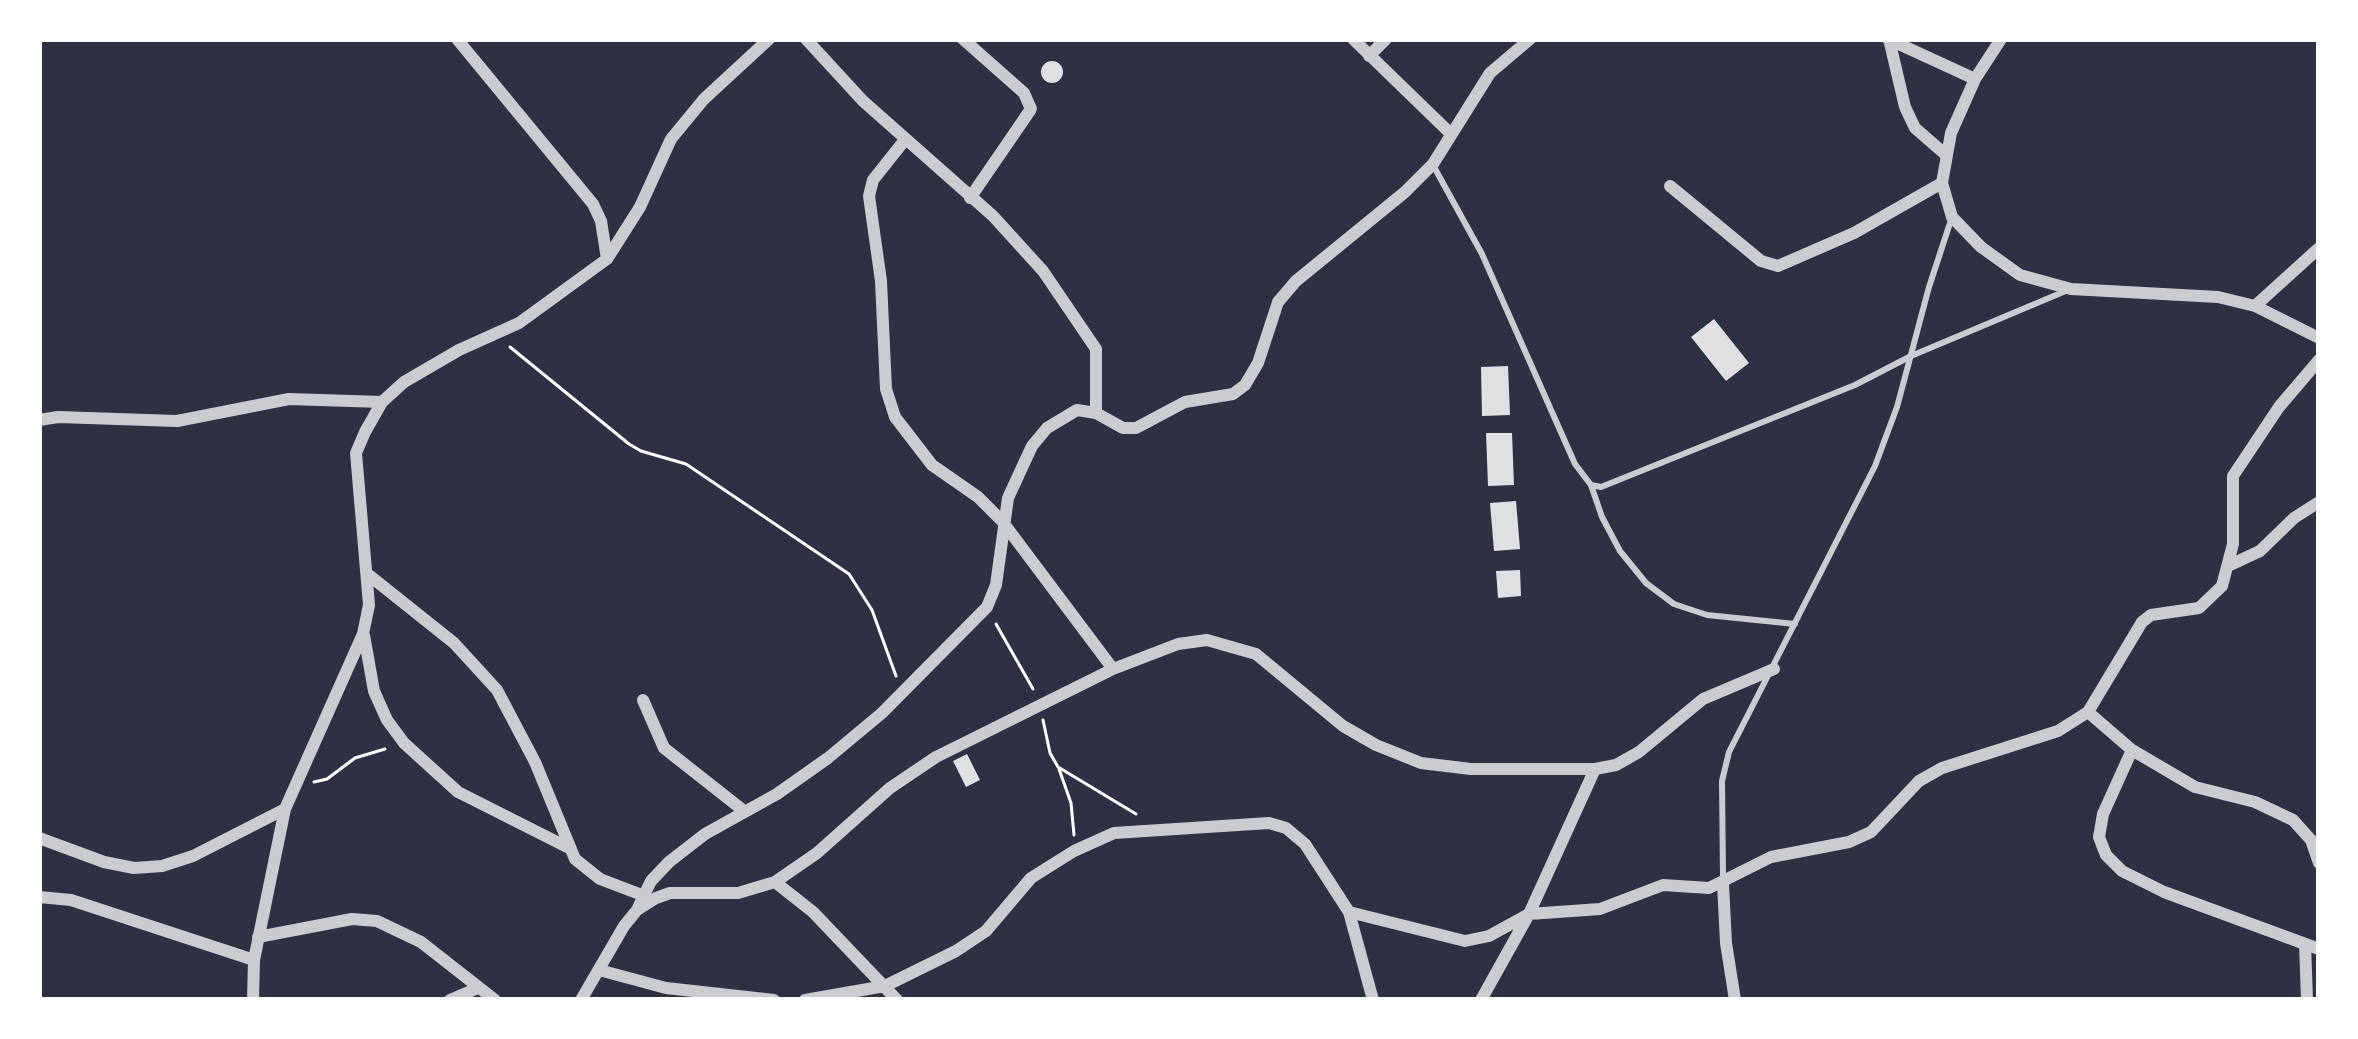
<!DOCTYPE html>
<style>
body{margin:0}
#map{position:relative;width:2358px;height:1039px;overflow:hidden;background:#2d3142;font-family:Manrope,sans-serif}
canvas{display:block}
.frame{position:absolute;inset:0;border:42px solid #fff;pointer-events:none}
</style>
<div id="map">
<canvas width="2358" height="1039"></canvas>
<div class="frame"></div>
</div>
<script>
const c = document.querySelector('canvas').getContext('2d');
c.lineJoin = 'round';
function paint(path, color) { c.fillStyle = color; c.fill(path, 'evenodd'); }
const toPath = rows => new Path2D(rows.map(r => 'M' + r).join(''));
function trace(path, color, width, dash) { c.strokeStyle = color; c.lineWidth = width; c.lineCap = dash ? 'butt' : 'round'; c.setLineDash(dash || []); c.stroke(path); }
paint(toPath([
 '1041 72a11 11 0 1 1 22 0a11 11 0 1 1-22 0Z',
 [1714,319,1749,363,1726,381,1691,337],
 [1508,366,1510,415,1482,416,1481,367],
 [1486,433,1512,433,1514,485,1488,486],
 [1516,501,1520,549,1494,551,1490,503],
 [1520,570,1521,596,1498,598,1496,571],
 [967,754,980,780,966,787,953,761]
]), '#e0e0e3');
trace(toPath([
 [510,347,629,444,641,451,686,464,849,574,872,610,896,676],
 [996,624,1033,689],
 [1043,720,1050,753,1058,767,1136,814],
 [1059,769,1071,803,1074,835],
 [314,782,327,779,355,758,385,749]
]), '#fff', 3);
trace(toPath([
 [1433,165,1482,254,1575,464,1591,485,1601,487,1855,385,1911,356,2068,290],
 [1591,485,1602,517,1620,551,1646,583,1674,604,1707,615,1795,624],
 [1723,879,1722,781,1729,752,1875,466,1897,407,1929,287,1951,220]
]), '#caccd0', 6);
trace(toPath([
 [457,39,593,204,601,221,607,259],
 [806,39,863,101,993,216,1043,271,1096,349,1096,413],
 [963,39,1024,93,1031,109,970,198],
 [1353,39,1450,133],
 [1888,39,1975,79],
 [1889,39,1905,107,1915,128,1945,154],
 [2001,39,1975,79,1951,133,1942,183,1952,217,1981,247,2020,275,2071,289,2218,297,2255,306,2319,338],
 [1369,56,1386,39],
 [904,141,873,180,869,196,881,281,886,389,895,417,932,465,978,497,1002,521,1113,669],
 [1670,186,1761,261,1778,266,1854,233,1942,183],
 [2255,306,2319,248],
 [39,420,58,417,177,421,289,399,382,402],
 [2230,565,2260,551,2294,518,2319,502],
 [370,576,454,643,497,690,535,762,575,859,600,879,642,895],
 [364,635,374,691,387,720,404,743,458,792,567,847],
 [643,700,664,748,744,811],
 [2088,712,2132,750,2195,787,2255,802,2293,820,2311,840,2319,863],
 [2132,750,2103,814,2099,837,2106,855,2122,871,2164,892,2319,949],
 [39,838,104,862,134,868,162,866,193,856,285,809],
 [775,882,813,912,897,1000],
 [1723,884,1726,943,1735,1000],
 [39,897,71,900,254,960],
 [637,910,651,881,669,862,705,834,777,794,828,758,882,713,987,607,996,585,1008,498,1032,446,1047,428,1077,410,1096,413,1123,428,1136,428,1185,402,1233,394,1245,385,1258,363,1278,302,1296,281,1405,192,1433,164,1490,73,1530,39],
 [1349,912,1465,941,1489,936,1529,914,1600,909,1663,885,1709,888,1771,857,1849,842,1871,832,1919,781,1942,768,2058,731,2088,712,2142,622,2151,615,2199,608,2222,586,2233,544,2233,476,2279,407,2319,360],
 [258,937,352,919,377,921,421,942,495,1000],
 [2305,944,2307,1000],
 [599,970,666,988,774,1000],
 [253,1000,254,960,285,809,363,634,369,605,356,453,365,432,382,402,404,382,459,350,519,323,607,259,640,207,671,139,704,99,769,39],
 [450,1000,478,988],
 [581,1000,624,926,637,910,656,898,670,893,738,893,775,882,817,853,890,788,936,757,1113,669,1178,644,1207,640,1256,654,1343,726,1376,745,1421,763,1471,769,1595,769,1616,765,1639,752,1703,699,1774,669],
 [805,1000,885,986,956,951,986,931,1031,878,1074,851,1114,833,1269,823,1286,828,1305,844,1349,912,1373,1000],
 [1481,1000,1529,914,1595,769]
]), '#caccd0', 12);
</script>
